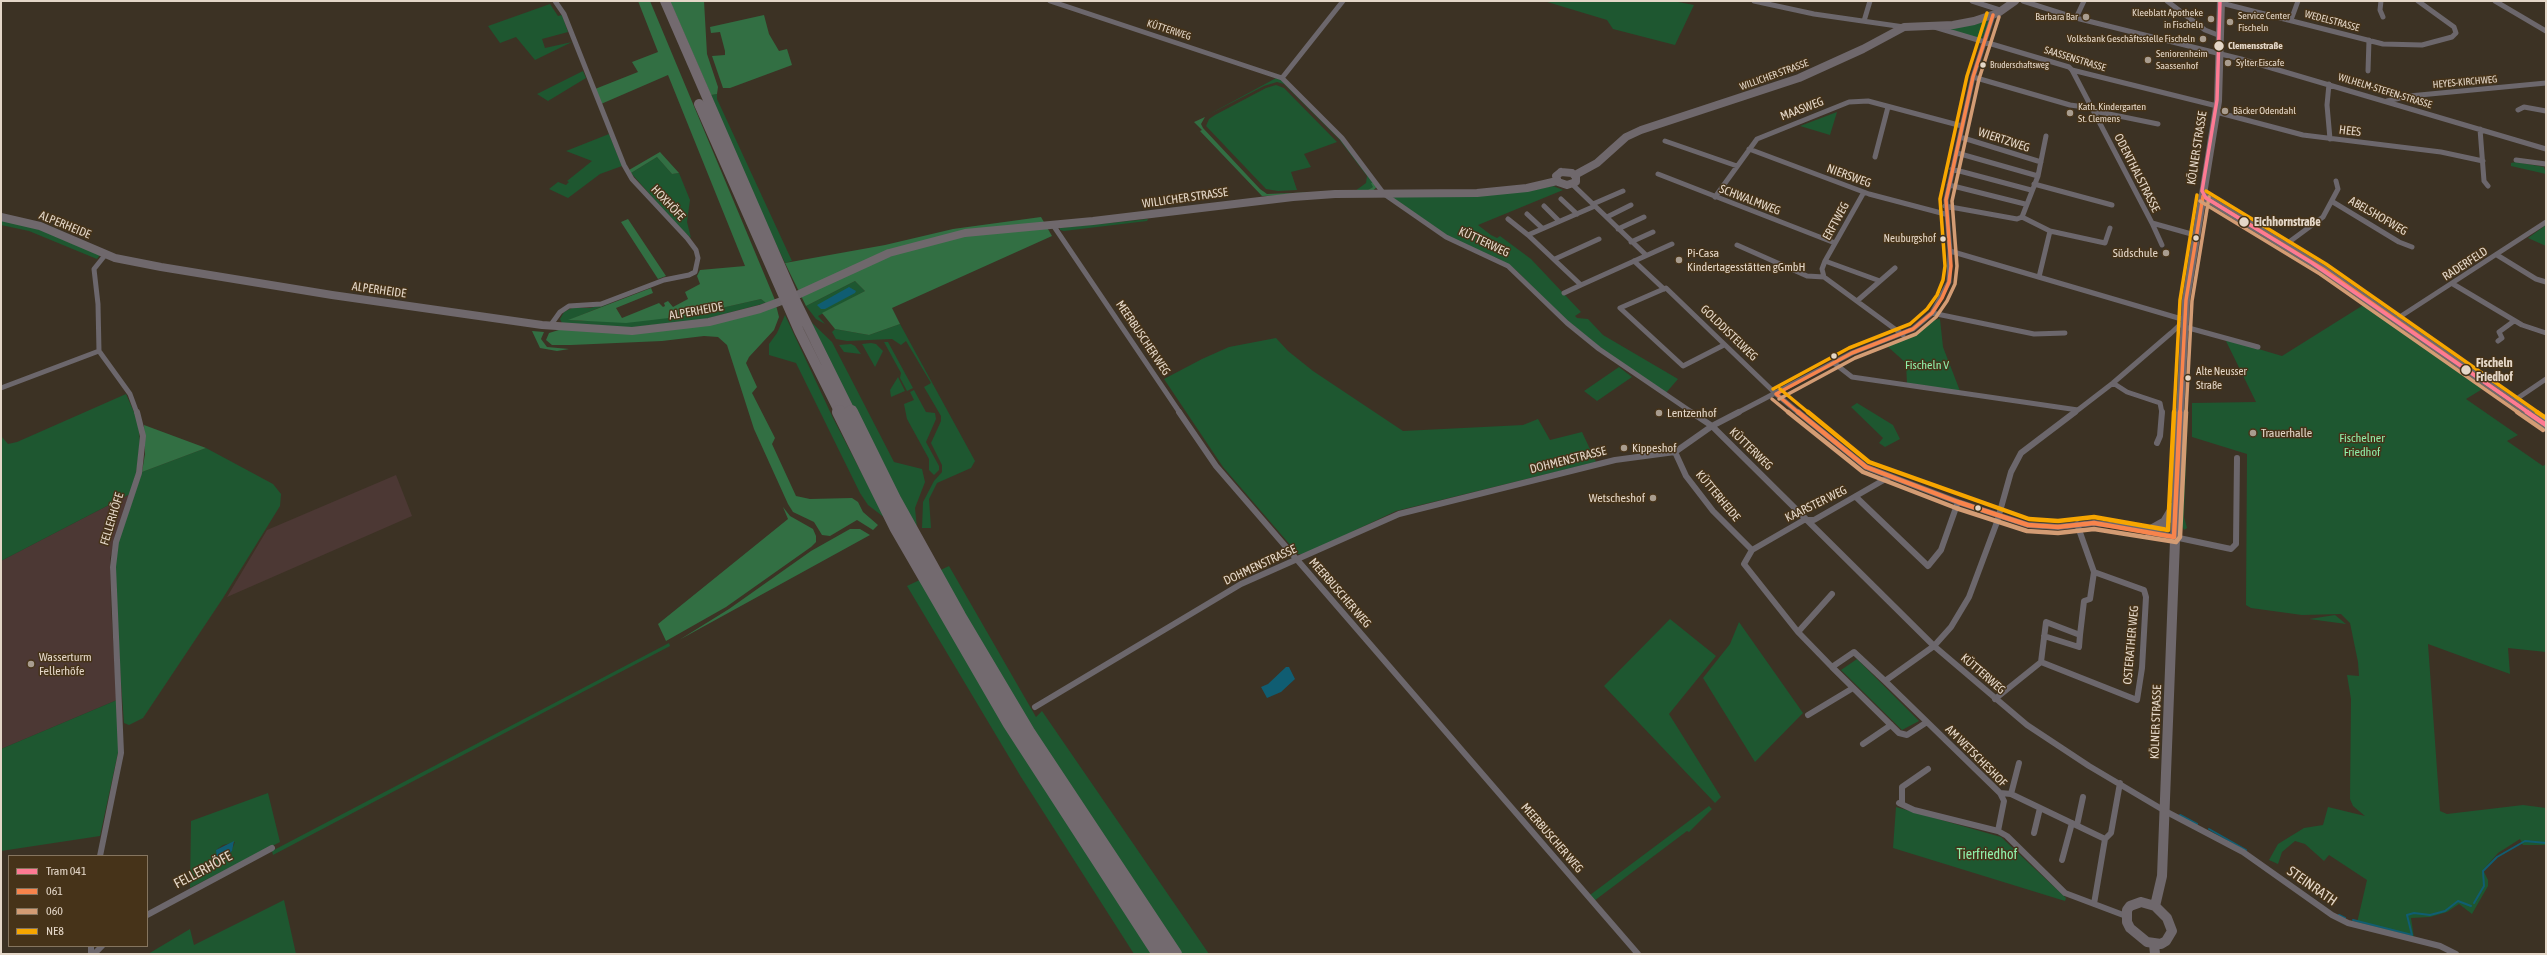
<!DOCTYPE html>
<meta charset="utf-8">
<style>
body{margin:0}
#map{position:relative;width:2547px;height:955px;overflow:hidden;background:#3c3224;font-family:"Asap Condensed",sans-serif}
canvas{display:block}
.frame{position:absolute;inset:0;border:2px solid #e4d7c8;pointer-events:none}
.legend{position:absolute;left:8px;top:855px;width:140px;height:92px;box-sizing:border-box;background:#463319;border:1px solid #85755f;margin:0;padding:5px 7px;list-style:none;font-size:12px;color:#e4d7c8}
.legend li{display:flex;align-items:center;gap:8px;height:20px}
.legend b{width:20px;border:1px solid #85755f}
</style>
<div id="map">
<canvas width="2547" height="955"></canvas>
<div class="frame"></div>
<ul class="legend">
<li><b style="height:5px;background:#fe7a93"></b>Tram 041</li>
<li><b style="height:5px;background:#f8844c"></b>061</li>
<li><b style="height:5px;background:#d39c74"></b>060</li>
<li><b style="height:5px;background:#f7a600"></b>NE8</li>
</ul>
</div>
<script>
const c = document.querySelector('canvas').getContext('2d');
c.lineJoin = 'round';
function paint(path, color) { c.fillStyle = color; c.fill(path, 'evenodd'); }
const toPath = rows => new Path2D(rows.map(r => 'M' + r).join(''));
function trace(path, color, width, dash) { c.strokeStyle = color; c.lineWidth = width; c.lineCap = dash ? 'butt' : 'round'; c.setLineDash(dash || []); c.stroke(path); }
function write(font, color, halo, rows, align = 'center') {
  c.font = font + ' "Asap Condensed",sans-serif'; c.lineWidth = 3; c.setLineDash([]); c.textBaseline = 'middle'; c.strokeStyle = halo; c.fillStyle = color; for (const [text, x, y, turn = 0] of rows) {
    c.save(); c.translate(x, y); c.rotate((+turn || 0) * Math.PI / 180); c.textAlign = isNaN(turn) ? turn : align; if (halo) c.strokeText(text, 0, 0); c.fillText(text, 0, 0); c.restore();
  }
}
paint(toPath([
 [396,475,412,516,227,597,267,530],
 [130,494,110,558,111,608,117,700,1,749,1,561]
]), '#4c3834');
paint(toPath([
 [1544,1,1673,1,1694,5,1675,45,1613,29,1607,20],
 [550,4,558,16,562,15,568,32,542,39,545,48,572,42,535,60,516,37,500,43,488,26],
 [1989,21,1981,41,1940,27,1988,20],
 [583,71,586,78,548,101,537,94],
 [1278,77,1334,130,1374,182,1373,187,1368,190,1355,191,1366,183,1367,176,1339,139,1284,84,1277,82,1264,86,1204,117],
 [1276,85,1284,88,1337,142,1304,154,1311,167,1291,172,1297,190,1278,191,1266,189,1206,126,1209,119,1215,115,1266,88],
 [717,94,717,99,792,261,785,263,758,206,711,95],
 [1837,112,1830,135,1800,126],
 [609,134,622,166,600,174,568,198,549,189,558,182,566,185,569,182,567,181,592,161,566,151],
 [657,157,672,174,679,173,690,200,687,222,691,238,678,226,631,173],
 [2516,162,2544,167,2546,174,2511,166,2511,163],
 [1553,186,1563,190,1478,225,1491,235,1497,238,1500,236,1531,259,1581,312,1575,316,1577,318,1588,319,1603,335,1678,379,1665,394,1611,356,1560,315,1517,271,1499,259,1453,239,1393,200,1393,197,1538,189],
 [1,219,26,224,100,255,97,259,29,231,1,225],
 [1148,219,1147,221,1064,231,1060,230,1060,228],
 [2546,225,2546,246,2528,238],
 [855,281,865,291,818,316,825,324,816,319,806,306],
 [761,299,766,303,701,320,634,327,594,327,562,323,560,319,564,312,572,308,590,308,613,302,569,320,583,321,686,316],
 [2365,304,2484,388,2466,399,2518,435,2507,441,2543,466,2546,464,2546,652,2508,648,2510,674,2428,644,2440,811,2447,814,2523,805,2546,808,2546,845,2523,845,2520,839,2498,853,2483,870,2488,880,2488,886,2472,914,2459,904,2447,912,2430,917,2411,918,2414,938,2357,923,2367,880,2329,855,2324,861,2305,844,2295,841,2282,852,2278,864,2269,860,2278,844,2304,828,2323,825,2328,807,2365,816,2353,806,2350,799,2351,699,2347,675,2359,676,2358,662,2350,623,2341,614,2302,615,2251,608,2246,605,2247,454,2192,437,2192,403,2256,402,2225,339,2282,356],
 [785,315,833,418,885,518,868,505,860,493,796,363,769,355,769,344,777,333],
 [1940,319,1943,347,1960,391,1907,384,1906,363,1887,346,1913,335,1934,320],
 [809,320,832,342,894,462,922,469,925,482,915,508,917,528,914,527],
 [900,324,975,461,971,468,937,483,929,499,931,528,922,528,923,502,934,481,942,472,942,465,931,443,941,421,941,416,924,387,931,383,906,341,901,345,892,339,847,341,836,339,832,332,835,329,869,335],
 [1276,338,1288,351,1313,371,1403,431,1523,425,1538,419,1550,440,1582,432,1596,462,1396,511,1305,554,1298,554,1223,467,1164,379,1202,359,1229,347],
 [884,342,888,342,913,388,907,391,900,378,901,373],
 [871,343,876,344,883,351,875,367,862,344],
 [851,344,855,346,861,354,844,352,839,345],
 [1619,367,1632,377,1597,401,1584,391],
 [898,377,905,391,891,397,890,390],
 [914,390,926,412,935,413,936,419,926,442,939,466,939,470,934,475,929,470,929,459,907,419,904,404,914,400,910,392],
 [126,394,138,421,140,443,136,474,130,494,1,561,1,436,8,444,17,442],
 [1857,403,1893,425,1900,439,1885,447,1879,443,1883,438,1851,407],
 [2185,403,2188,408,2184,517,2187,528,2184,530,2180,520],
 [206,448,273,484,281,494,280,506,223,598,143,718,129,725,124,723,117,628,115,567,118,543,142,472],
 [949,566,1036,717,1042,711,1209,954,1134,954,1021,777,907,586],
 [2335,615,2346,624,2309,619],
 [1670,619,1716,656,1669,714,1721,797,1715,803,1604,686],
 [1739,622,1803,713,1755,762,1703,678,1730,644],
 [669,643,670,646,273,855,272,851],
 [1857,659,1919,721,1902,730,1841,670],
 [117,700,119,748,100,836,1,851,1,749],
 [268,793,280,842,190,888,191,821],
 [235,842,231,852,219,860,216,850,223,845],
 [1709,806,1712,809,1689,832,1687,831,1594,901,1590,895],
 [1896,807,2001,837,2066,898,2065,901,1893,848],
 [284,900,296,954,148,954,190,929,194,945]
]), '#1e5730');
paint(toPath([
 [638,1,650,1,775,300,766,303,761,299,686,316,626,323,568,320,651,288,653,293,616,308,622,318,659,303,663,307,665,306,664,303,668,301,673,307,688,299,685,292,700,284,697,276,700,270,745,266,668,75,601,104,595,89,638,72,632,62,658,52],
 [670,1,704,1,707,54,718,87,717,94,711,95],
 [764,15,769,34,779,51,787,49,792,65,730,88,723,88,712,56,725,55,725,51,720,32,711,33,710,27],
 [1205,117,1201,124,1203,128,1260,189,1267,194,1368,190,1373,187,1371,183,1374,182,1377,187,1370,193,1262,196,1200,131,1202,130,1194,122],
 [660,152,679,173,672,174,657,157,631,173,629,170],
 [1041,217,1052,236,892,308,900,324,869,335,835,329,822,313,865,291,855,281,806,306,785,263,885,245,953,229],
 [628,219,666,276,658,279,621,222],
 [776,305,779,317,774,330,749,357,746,363,757,387,752,393,775,438,772,444,796,496,810,499,852,498,858,502,863,512,878,525,873,530,857,520,830,536,822,535,814,522,793,512,788,504,754,429,727,345,718,337,704,336,662,341,571,345,552,345,546,340,549,333,562,329,643,332],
 [532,331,544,332,541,339,547,347,569,349,557,351,540,348],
 [144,425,206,448,142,472,145,454],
 [783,507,790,516,813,529,816,536,816,542,811,547,726,607,666,641,658,624,788,519],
 [850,529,860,529,870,535,679,640,729,609,811,551]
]), '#326f43');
paint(toPath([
 [849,287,856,291,855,293,825,309,821,309,817,305],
 [1286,667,1289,667,1295,679,1281,692,1267,698,1261,687,1268,684],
 [234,841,232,851,221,859,217,859,216,850]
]), '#105d72');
trace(toPath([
 [2180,815,2197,824],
 [2209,829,2246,850],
 [2474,903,2484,886,2483,871,2497,857,2525,841,2546,843],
 [2339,915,2345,918],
 [2353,920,2412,935,2407,915,2414,913,2430,915,2445,911,2458,901,2471,906]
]), '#105d72', 2);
trace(toPath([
 [1050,1,1282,78,1342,138,1384,194,1446,237,1508,266,1567,323,1599,349,1693,413],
 [1754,1,1814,14,1904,27],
 [1972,1,2003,11],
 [2023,1,2076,18,2241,59,2546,149],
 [2167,1,2205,30,2218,35],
 [2381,1,2380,10,2383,17],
 [2495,1,2546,31],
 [2221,3,2383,44,2422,45,2452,37,2456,33,2454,27,2418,1],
 [2076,18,2084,1],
 [2291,20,2298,1],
 [1864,21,1870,1],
 [1931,26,2069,67,2072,70,2217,106],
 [2072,70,2152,223,2195,235],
 [2368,71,2369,40],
 [1973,77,2070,105,2092,108],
 [1282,78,1343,1],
 [2329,84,2327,105,2330,139],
 [2387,101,2409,96,2546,83],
 [2518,110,2524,107,2546,111],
 [2094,111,2158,124],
 [2216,112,2303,135,2441,152,2483,161],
 [2480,129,2484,181,2488,186],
 [1960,137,2041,162],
 [1665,141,1737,166],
 [1749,149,1869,194,1945,214],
 [1957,153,2038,176],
 [1875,157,1888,107],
 [2516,160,2546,164],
 [1952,169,2031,190],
 [1658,174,1835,243],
 [1572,184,1646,255],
 [2034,184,2112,205],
 [1949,185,2025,204],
 [1864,192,1825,261,1822,269,1824,277,1903,335],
 [1715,197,1757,139,1849,102,1868,101,1962,126],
 [1561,199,1577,214],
 [2333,202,2399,242,2412,247],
 [1593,204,1623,191],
 [1544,206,1559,221],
 [1595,206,1528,235,1581,285,1672,244],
 [1945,206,2017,219,2022,217],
 [1527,214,1542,228],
 [1607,217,1631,205],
 [1508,219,1528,235],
 [2152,223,2162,245],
 [1053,225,1180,413],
 [1618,229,1644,217],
 [2050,231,2105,243,2110,228],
 [1631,242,1653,232],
 [1737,245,1807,276,1824,277],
 [2285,245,2323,217,2338,189,2336,181],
 [1950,251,2185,320],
 [106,254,94,269,98,304,99,351,130,394,137,413],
 [2497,255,2536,279,2546,282],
 [1555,259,1599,239],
 [1634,261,1664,289],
 [1825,261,1880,281],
 [2039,277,2050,231,2022,217,2038,176,2046,136],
 [2453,284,2522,325,2546,333],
 [1564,293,1581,285],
 [1857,301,1895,268],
 [1932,313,2034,334,2065,333],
 [2395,320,2546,222],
 [550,326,560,312,569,306,601,304,664,280,689,275,695,272,698,258,696,250,687,238,632,179,624,165,564,14,555,1],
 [2185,327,2258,347],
 [2169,335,2185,320],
 [2498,341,2502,338,2499,332,2514,321],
 [1724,345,1683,366,1620,308,1666,288,1776,394,1799,413],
 [1834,363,1852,377,2078,410],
 [2113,383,2127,392,2160,403,2162,413],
 [1,388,99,351],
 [2512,402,2546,379],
 [1737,413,1852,353,1913,329,1932,313,1949,282,1950,251,1946,200,1973,77,1993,15],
 [2074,413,2113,383,2171,333]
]), '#6c676c', 5);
trace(toPath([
 [1179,412,1216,466,1638,954],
 [1691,412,1712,426,1934,646,2027,725,2089,766,2165,811,2243,852,2332,915,2348,923,2440,946,2456,954],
 [1798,412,1866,467,1958,502,2028,525,2058,527,2094,523,2127,527,2231,549,2236,544,2237,458],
 [2157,443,2160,436,2162,412],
 [1675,452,1686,476,1713,511,1752,550],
 [1856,497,1928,566,1941,550,1958,502],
 [1752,550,1804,520,1814,520,1889,477],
 [1752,550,1744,564,1798,632,1832,667],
 [1798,632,1832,594],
 [2044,636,2079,647,2080,635],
 [2041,662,2046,622,2080,635,2084,601,2090,599,2094,572],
 [1885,681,1934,646,1951,627,1969,597,1997,522,2011,472,2021,453,2075,412],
 [1995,699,2041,662,2137,700,2142,668,2146,597,2144,590,2094,572,2077,524],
 [1035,707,1241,584,1399,514,1615,460,1675,452,1712,426,1739,412],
 [1808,715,1853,688],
 [1927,722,1907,735,1899,733,1832,667,1854,652,1885,681,2000,793,2004,801,1998,831],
 [1863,744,1891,725],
 [2000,793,2011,794,2105,839,2094,904],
 [2011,794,2019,763],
 [1899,803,1914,810,1998,831,2007,836,2065,893,2126,916],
 [1902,803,1902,787,1928,769],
 [2077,825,2083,797],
 [2034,833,2040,808],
 [2105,839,2111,833,2120,783],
 [100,856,121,753,113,567,116,542,139,473,143,436,137,412],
 [2062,860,2072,823],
 [147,915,272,848],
 [91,946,91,954],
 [94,954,102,946]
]), '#6c676c', 6);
trace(toPath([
 [1561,172,1572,173,1576,177,1576,182,1567,185,1558,182,1556,176,1561,172],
 [1575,175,1597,163,1626,137,1641,130,1799,78,1863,49,1904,27,1953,25,1974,21,1998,13,2015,1],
 [2203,196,2323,269,2529,413],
 [1,217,40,226,115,258,161,267,332,295,542,325,632,331,709,322,760,309,795,296,889,253,965,233,1093,221,1293,197,1335,194,1477,193,1527,188,1557,181],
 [2180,413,2186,300,2218,101,2221,1]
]), '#6f686c', 8);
trace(toPath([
 [2527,412,2546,425],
 [2149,531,2165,522,2174,507],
 [2141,902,2155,906,2167,918,2172,931,2166,941,2161,944,2147,942,2130,928,2127,922,2127,910,2130,906,2141,902],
 [2155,906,2162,876,2180,412],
 [2154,944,2155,954]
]), '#6f686c', 10);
trace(toPath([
 [665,1,796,302,851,413],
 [699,104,799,331,840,413]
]), '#736a6f', 10);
trace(toPath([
 [839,412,896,527,1010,724,1159,954],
 [851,412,895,501,959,616,1028,732,1175,954]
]), '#736a6f', 14);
trace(toPath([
 [2203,196,2323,269,2529,413],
 [1776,394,1852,353,1913,329,1932,313,1942,298,1949,282,1951,266,1946,200,1973,77,1993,15],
 [1776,394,1799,413],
 [2180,413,2186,300,2203,196]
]), '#f8844c', 3.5);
trace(toPath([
 [1798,412,1866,467,1958,502,2028,525,2058,527,2094,523,2174,537],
 [2527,412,2546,425],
 [2174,537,2180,412]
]), '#f8844c', 4.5);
trace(toPath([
 [2200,201,2320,274,2519,413],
 [1772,399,1789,413],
 [1779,399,1855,358,1916,334,1936,317,1947,301,1955,284,1957,266,1952,201,1979,79,1999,17],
 [2186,413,2192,301,2209,197]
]), '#d39c74', 3.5);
trace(toPath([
 [1788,412,1863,472,1956,508,2027,531,2058,533,2094,529,2176,542,2180,537,2186,412],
 [2517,412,2543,430]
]), '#d39c74', 4.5);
trace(toPath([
 [2206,191,2326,264,2539,413],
 [1773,389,1849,348,1910,324,1927,309,1937,295,1943,280,1945,266,1940,199,1967,76,1987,13],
 [1780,389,1809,413],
 [2174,413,2180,300,2197,195]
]), '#f7a600', 3.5);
trace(toPath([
 [1808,412,1869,462,2029,519,2058,521,2094,517,2168,530,2174,412],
 [2537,412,2546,418]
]), '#f7a600', 4.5);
trace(toPath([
 [2220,1,2217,100,2202,191,2206,198,2312,263,2529,413]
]), '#fe7a93', 3.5);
trace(toPath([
 [2527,412,2546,425]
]), '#fe7a93', 4.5);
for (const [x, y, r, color] of [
 [2086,17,4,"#a99d8f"],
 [2211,19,4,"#a99d8f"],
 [2230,22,4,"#a99d8f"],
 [2203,39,4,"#a99d8f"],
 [2219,46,5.5,"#e4d7c8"],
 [2148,60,4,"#a99d8f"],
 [2228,63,4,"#a99d8f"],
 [1983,65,3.5,"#e4d7c8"],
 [2225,111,4,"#a99d8f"],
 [2070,113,4,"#a99d8f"],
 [2244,222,5.5,"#e4d7c8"],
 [2196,238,3.5,"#e4d7c8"],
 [1943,239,3.5,"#e4d7c8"],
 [2166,253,4,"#a99d8f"],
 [1679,260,4,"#a99d8f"],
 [1834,356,3.5,"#e4d7c8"],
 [2466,370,5.5,"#e4d7c8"],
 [2188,378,3.5,"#e4d7c8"],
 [1659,413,4,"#a99d8f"],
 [2253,433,4,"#a99d8f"],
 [1624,448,4,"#a99d8f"],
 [1653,498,4,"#a99d8f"],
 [1978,508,3.5,"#e4d7c8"],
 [31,664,4,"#a99d8f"]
]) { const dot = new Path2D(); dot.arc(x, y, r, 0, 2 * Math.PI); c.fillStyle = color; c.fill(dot); trace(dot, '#463319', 1.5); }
write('9px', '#e4d7c8', '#463319', [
 ["Bruderschaftsweg",1990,65]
], 'left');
write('10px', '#e4d7c8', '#463319', [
 ["Kleeblatt Apotheke",2203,13,"right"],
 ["in Fischeln",2203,25,"right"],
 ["Service Center",2238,16],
 ["Fischeln",2238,28],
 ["Barbara Bar",2078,17,"right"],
 ["Volksbank Geschäftsstelle Fischeln",2195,39,"right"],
 ["Seniorenheim",2156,54],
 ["Saassenhof",2156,66],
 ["Sylter Eiscafe",2236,63],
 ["Kath. Kindergarten",2078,107],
 ["St. Clemens",2078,119],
 ["Bäcker Odendahl",2233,111]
], 'left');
write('10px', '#e4d7c8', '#463319', [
 ["WEDELSTRASSE",2332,21,15],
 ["KÜTTERWEG",1169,30,18],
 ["SAASSENSTRASSE",2075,59,17],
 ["WILLICHER STRASSE",1774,75,-20],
 ["HEYES-KIRCHWEG",2465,82,-5],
 ["WILHELM-STEFEN-STRASSE",2385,91,17]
]);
write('bold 10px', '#e4d7c8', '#463319', [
 ["Clemensstraße",2228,46]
], 'left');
write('11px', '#e4d7c8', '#463319', [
 ["Neuburgshof",1936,239],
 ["Alte Neusser",2196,372,"left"],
 ["Straße",2196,386,"left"]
], 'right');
write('12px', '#e4d7c8', '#463319', [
 ["MAASWEG",1802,109,-21],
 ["HEES",2350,131,7],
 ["WIERTZWEG",2004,140,18],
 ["KÖLNER STRASSE",2197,148,-81],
 ["ODENTHALSTRASSE",2137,173,63],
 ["NIERSWEG",1849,176,20],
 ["WILLICHER STRASSE",1185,198,-8],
 ["SCHWALMWEG",1750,200,21],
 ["HOXHÖFE",668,203,47],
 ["ABELSHOFWEG",2378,216,30],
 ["ERFTWEG",1836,221,-61],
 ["ALPERHEIDE",65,225,22],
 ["KÜTTERWEG",1484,242,25],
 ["RADERFELD",2465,264,-33],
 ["ALPERHEIDE",379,290,8],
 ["ALPERHEIDE",696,311,-10],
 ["GOLDDISTELWEG",1729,333,44],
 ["MEERBUSCHER WEG",1143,338,56],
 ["KÜTTERWEG",1751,449,44],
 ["DOHMENSTRASSE",1568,460,-14],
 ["KÜTTERHEIDE",1718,496,50],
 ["KAARSTER WEG",1816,504,-26],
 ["FELLERHÖFE",112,519,-73],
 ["DOHMENSTRASSE",1260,565,-25],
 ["MEERBUSCHER WEG",1340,593,49],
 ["OSTERATHER WEG",2131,645,-85],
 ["KÜTTERWEG",1983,674,41],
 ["KÖLNER STRASSE",2156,722,-88],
 ["AM WETSCHESHOF",1976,756,45],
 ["MEERBUSCHER WEG",1552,838,49]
]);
write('bold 12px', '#e4d7c8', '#463319', [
 ["Eichhornstraße",2254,222],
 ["Fischeln",2476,363],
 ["Friedhof",2476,377]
], 'left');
write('12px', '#e4d7c8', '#463319', [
 ["Pi-Casa",1687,253],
 ["Kindertagesstätten gGmbH",1687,267],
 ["Südschule",2158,253,"right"],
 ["Lentzenhof",1667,413],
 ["Trauerhalle",2261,433],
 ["Kippeshof",1632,448],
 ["Wetscheshof",1645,498,"right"],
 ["Wasserturm",39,657],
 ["Fellerhöfe",39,671]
], 'left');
write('12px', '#8ff0aa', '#463319', [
 ["Fischeln V",1927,365],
 ["Fischelner",2362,438],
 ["Friedhof",2362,452]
]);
write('14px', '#8ff0aa', '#463319', [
 ["Tierfriedhof",1987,855]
]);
write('14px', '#e4d7c8', '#463319', [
 ["FELLERHÖFE",203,870,-28],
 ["STEINRATH",2312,886,35]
]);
</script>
